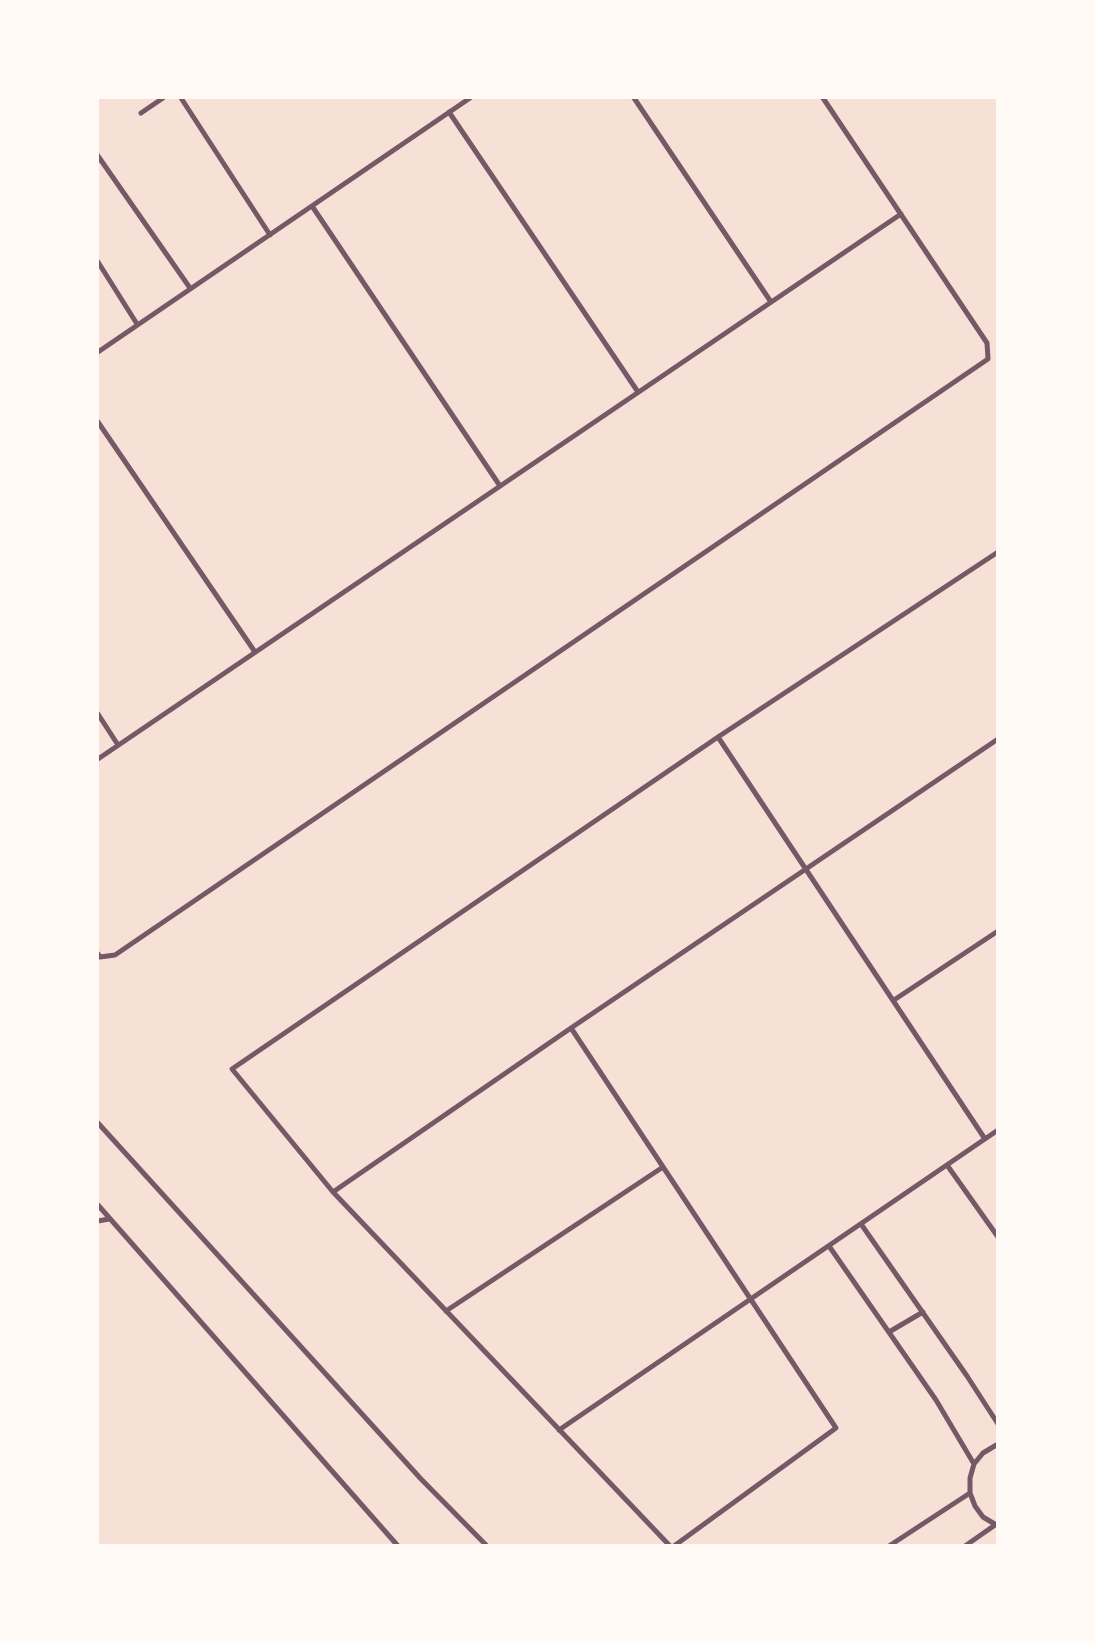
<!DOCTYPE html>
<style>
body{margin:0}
#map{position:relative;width:1095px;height:1643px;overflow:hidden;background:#f7e1d7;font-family:"PT Sans",sans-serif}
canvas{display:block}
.frame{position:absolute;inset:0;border:99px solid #fffaf5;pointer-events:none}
</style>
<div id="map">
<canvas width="1095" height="1643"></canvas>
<div class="frame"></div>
</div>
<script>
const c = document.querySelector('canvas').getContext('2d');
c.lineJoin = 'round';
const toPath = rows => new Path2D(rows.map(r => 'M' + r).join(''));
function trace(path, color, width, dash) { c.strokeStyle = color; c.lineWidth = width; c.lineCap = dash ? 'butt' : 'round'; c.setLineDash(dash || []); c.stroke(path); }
trace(toPath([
 [181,98,270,235],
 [634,98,771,302],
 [449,112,638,392],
 [141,113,163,98],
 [98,156,190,288],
 [312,206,500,486],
 [98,262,137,324],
 [98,352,470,98],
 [98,422,255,652],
 [98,714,118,745],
 [718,737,985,1139],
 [98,759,901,214],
 [98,954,100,957,115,955,988,359,987,343,823,98],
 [894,1000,998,931],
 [571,1028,998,739],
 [98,1123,421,1479,487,1546],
 [947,1165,998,1237],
 [333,1192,571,1028,836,1428,674,1546],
 [98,1205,398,1546],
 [98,1221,109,1219],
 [861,1224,967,1376,998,1424],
 [829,1246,936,1400,974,1464],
 [446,1311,663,1167],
 [889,1332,923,1312],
 [559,1430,998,1130],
 [998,1444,983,1453,974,1464,970,1478,970,1493,975,1506,983,1517,998,1526],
 [670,1546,333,1192,232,1069,718,737,998,552],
 [889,1546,970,1493],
 [965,1546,995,1525]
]), '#755966', 5);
</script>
